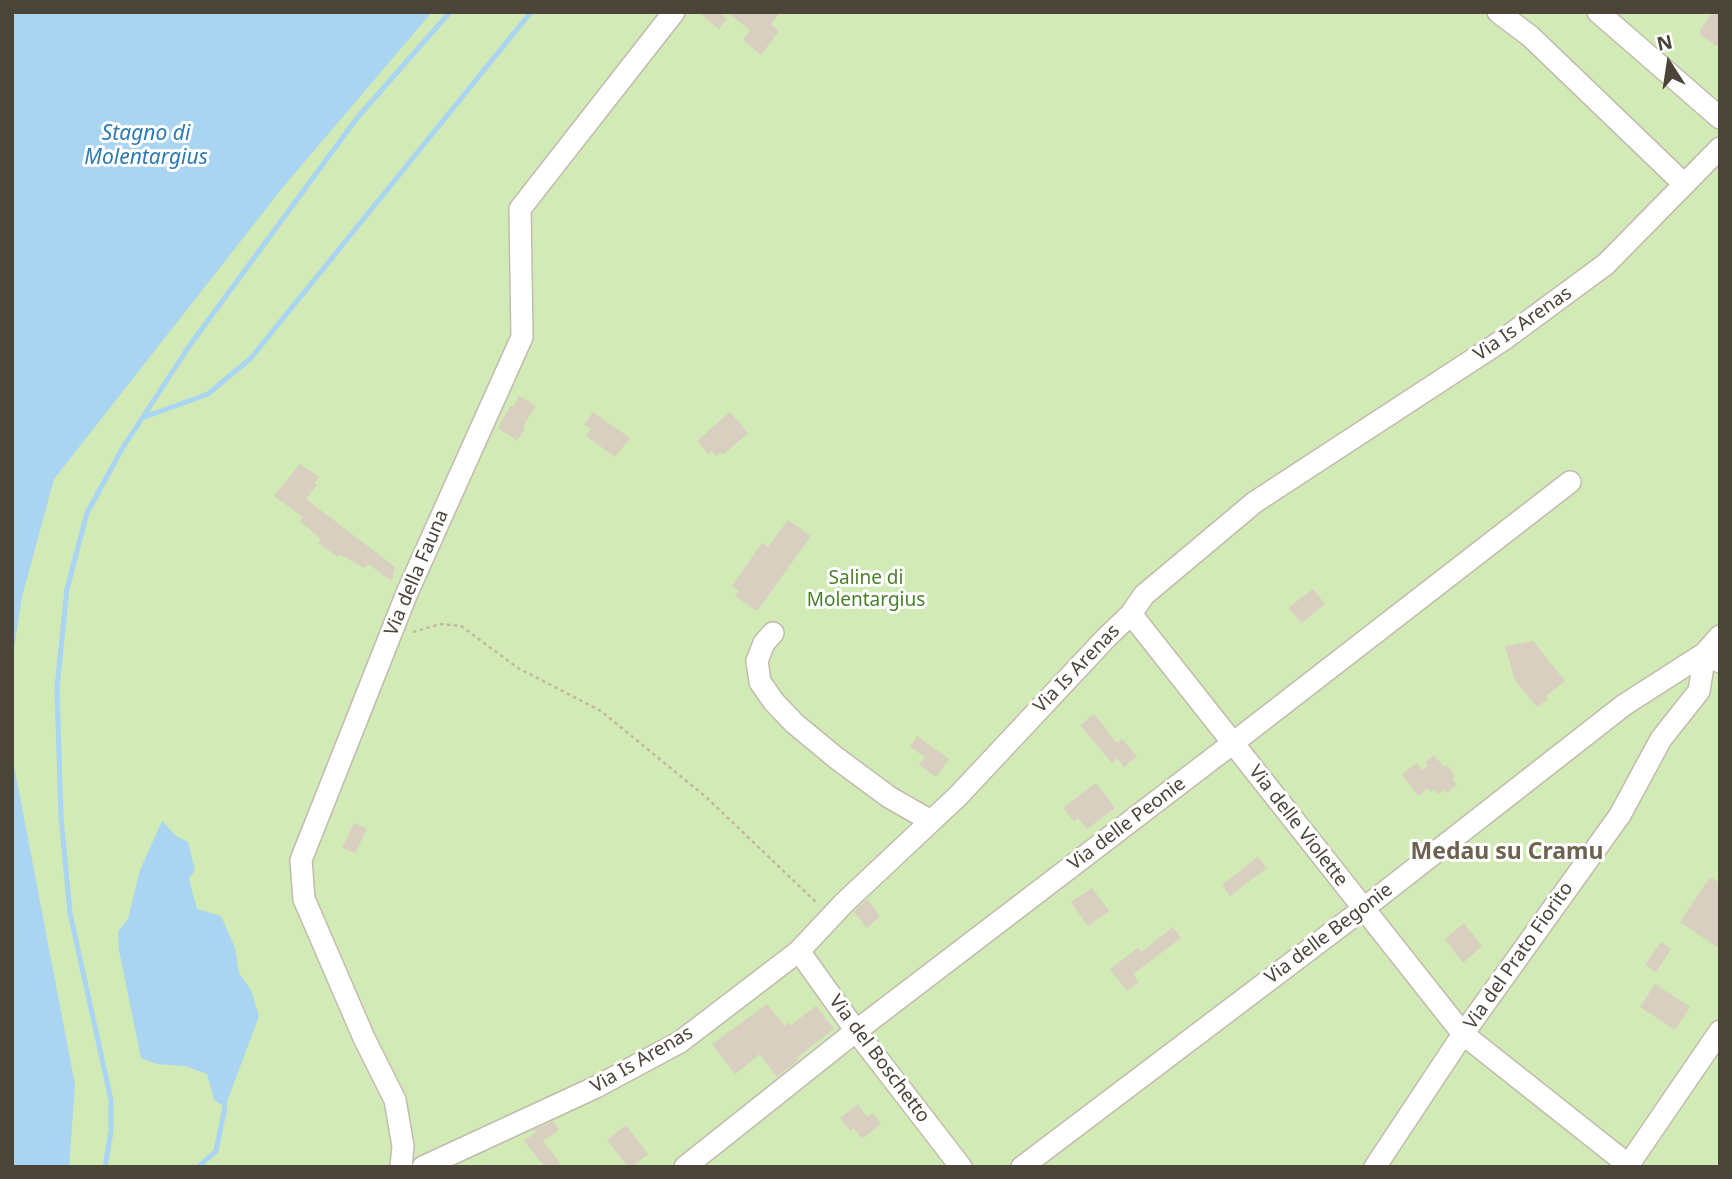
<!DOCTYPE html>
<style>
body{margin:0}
#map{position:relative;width:1732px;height:1179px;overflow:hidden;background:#f6f3ec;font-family:"Noto Sans",sans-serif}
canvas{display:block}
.frame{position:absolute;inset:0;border:14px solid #4b4439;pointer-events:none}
.north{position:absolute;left:1634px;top:28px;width:70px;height:70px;-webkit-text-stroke:5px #fff;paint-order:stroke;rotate:348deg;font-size:19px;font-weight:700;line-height:28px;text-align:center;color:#4b4439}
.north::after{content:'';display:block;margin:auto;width:24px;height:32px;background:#4b4439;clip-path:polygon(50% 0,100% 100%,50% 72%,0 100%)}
</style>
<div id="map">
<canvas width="1732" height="1179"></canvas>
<div class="frame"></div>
<div class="north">N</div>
</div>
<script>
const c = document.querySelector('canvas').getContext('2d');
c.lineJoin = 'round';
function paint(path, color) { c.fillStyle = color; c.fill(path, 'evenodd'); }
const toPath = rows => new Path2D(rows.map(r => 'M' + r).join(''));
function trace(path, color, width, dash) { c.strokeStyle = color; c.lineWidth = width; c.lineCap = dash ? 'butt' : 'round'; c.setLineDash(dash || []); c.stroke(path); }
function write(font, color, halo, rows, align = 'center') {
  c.font = font + ' "Noto Sans",sans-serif'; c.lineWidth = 6; c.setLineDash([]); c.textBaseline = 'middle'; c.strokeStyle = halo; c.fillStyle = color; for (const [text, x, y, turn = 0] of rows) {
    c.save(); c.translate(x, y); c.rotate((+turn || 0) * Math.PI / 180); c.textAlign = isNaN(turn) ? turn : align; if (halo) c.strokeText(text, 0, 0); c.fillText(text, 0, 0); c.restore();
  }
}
paint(toPath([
 [12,12,1720,12,1720,1167,12,1167]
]), '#d2eab5');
paint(toPath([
 [12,12,432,12,284,186,54,479,22,597,12,662],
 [12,755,75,1085,69,1167,12,1167],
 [162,821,176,836,188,842,195,870,189,879,197,909,221,916,235,948,239,973,251,990,259,1016,225,1107,214,1100,207,1074,185,1066,157,1064,141,1058,119,950,118,932,128,919,140,870]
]), '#a9d4f2');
trace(toPath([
 [142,418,208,394,251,358,531,12],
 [105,1167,111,1131,111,1100,70,913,61,817,57,688,67,589,87,513,122,449,190,345,357,118,450,12],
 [198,1167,216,1151,225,1107]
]), '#a9d4f2', 5);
paint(toPath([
 [698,12,719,12,727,19,719,29],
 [727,12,780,12,771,24,779,31,761,55,743,40,750,30],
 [1713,12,1720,12,1720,48,1700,35,1700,30],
 [519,396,536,406,523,426,525,428,517,441,498,428,511,405,513,407],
 [593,412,630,438,615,457,586,436,591,429,584,425],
 [730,412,748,433,723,455,721,452,716,456,712,451,708,454,697,441],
 [300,464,319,477,314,483,317,485,306,499,395,567,392,581,368,564,364,568,340,554,338,557,318,543,321,539,300,521,303,517,274,496],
 [788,520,811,536,757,611,735,596,739,591,732,586,762,543,768,547],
 [1313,589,1325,604,1302,623,1288,608],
 [1533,641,1565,681,1546,696,1548,699,1537,707,1515,680,1505,646],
 [1094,714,1117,743,1122,739,1137,756,1124,767,1117,758,1112,763,1080,725],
 [917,736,949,759,936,777,919,765,925,757,910,747],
 [1434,755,1444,767,1447,765,1455,776,1452,779,1457,785,1446,793,1444,790,1438,794,1434,789,1431,792,1428,788,1418,796,1402,774,1417,763,1422,770,1428,766,1425,762],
 [1096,783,1115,808,1087,829,1078,818,1074,821,1063,808],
 [354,823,367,829,355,853,342,848],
 [1258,857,1267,868,1230,896,1222,885],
 [1710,877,1720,883,1720,949,1680,922],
 [1092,888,1109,911,1088,926,1071,902],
 [867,899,880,916,867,928,854,912],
 [1464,923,1482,946,1463,963,1445,939],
 [1173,927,1181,938,1133,974,1139,982,1127,991,1110,969,1138,948,1141,952],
 [1661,942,1671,949,1656,972,1645,965],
 [1655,984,1690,1007,1675,1030,1640,1007],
 [767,1004,785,1026,789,1022,791,1025,816,1006,834,1029,796,1058,798,1060,777,1077,760,1054,735,1074,712,1044],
 [858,1104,867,1117,873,1113,881,1124,862,1139,854,1128,850,1131,840,1118],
 [553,1121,559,1130,543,1141,534,1130],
 [626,1125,648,1154,632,1167,628,1167,607,1140],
 [536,1132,554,1155,563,1167,545,1167,524,1141]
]), '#d8cfc1');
const minor = toPath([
 [1498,12,1530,36,1684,184],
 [1598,12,1720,118],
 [1131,614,1463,1034,1631,1167],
 [773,633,764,643,757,661,760,682,774,702,794,723,835,757,889,797,931,821],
 [799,951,856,1031,961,1167],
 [401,1167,403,1146,395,1100,364,1038,304,899,301,860,407,593,522,337,520,209,674,12],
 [423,1167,596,1087,680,1042,799,951,844,903,958,796,1106,638,1131,614,1144,595,1255,502,1503,340,1606,264,1720,148],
 [685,1167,856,1031,1233,743,1570,482],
 [1022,1167,1363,909,1624,705,1705,653,1720,662],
 [1375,1167,1463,1034,1620,815,1661,739,1699,691,1705,653,1720,636],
 [1627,1167,1720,1031]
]);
trace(minor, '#c2bbae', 24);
trace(toPath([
 [413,632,441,624,461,626,518,668,601,711,706,797,818,904]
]), '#c4b79f', 2.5, [3.5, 3.5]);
trace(minor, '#fff', 21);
write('19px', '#4b4439', '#fff', [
 ["Via Is Arenas",1523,324,-35],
 ["Via della Fauna",417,573,-67],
 ["Via Is Arenas",1077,669,-46],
 ["Via delle Peonie",1127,824,-37],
 ["Via delle Violette",1298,826,52],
 ["Via delle Begonie",1329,934,-37],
 ["Via del Prato Fiorito",1519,956,-55],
 ["Via del Boschetto",879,1059,53],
 ["Via Is Arenas",642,1060,-30]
]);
write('19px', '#4a7f2a', '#fff', [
 ["Saline di",866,579],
 ["Molentargius",866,601]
]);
write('italic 21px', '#2e7ab2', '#fff', [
 ["Stagno di",146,134],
 ["Molentargius",146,158]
]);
write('bold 23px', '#6e6250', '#fff', [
 ["Medau su Cramu",1507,852]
]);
</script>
